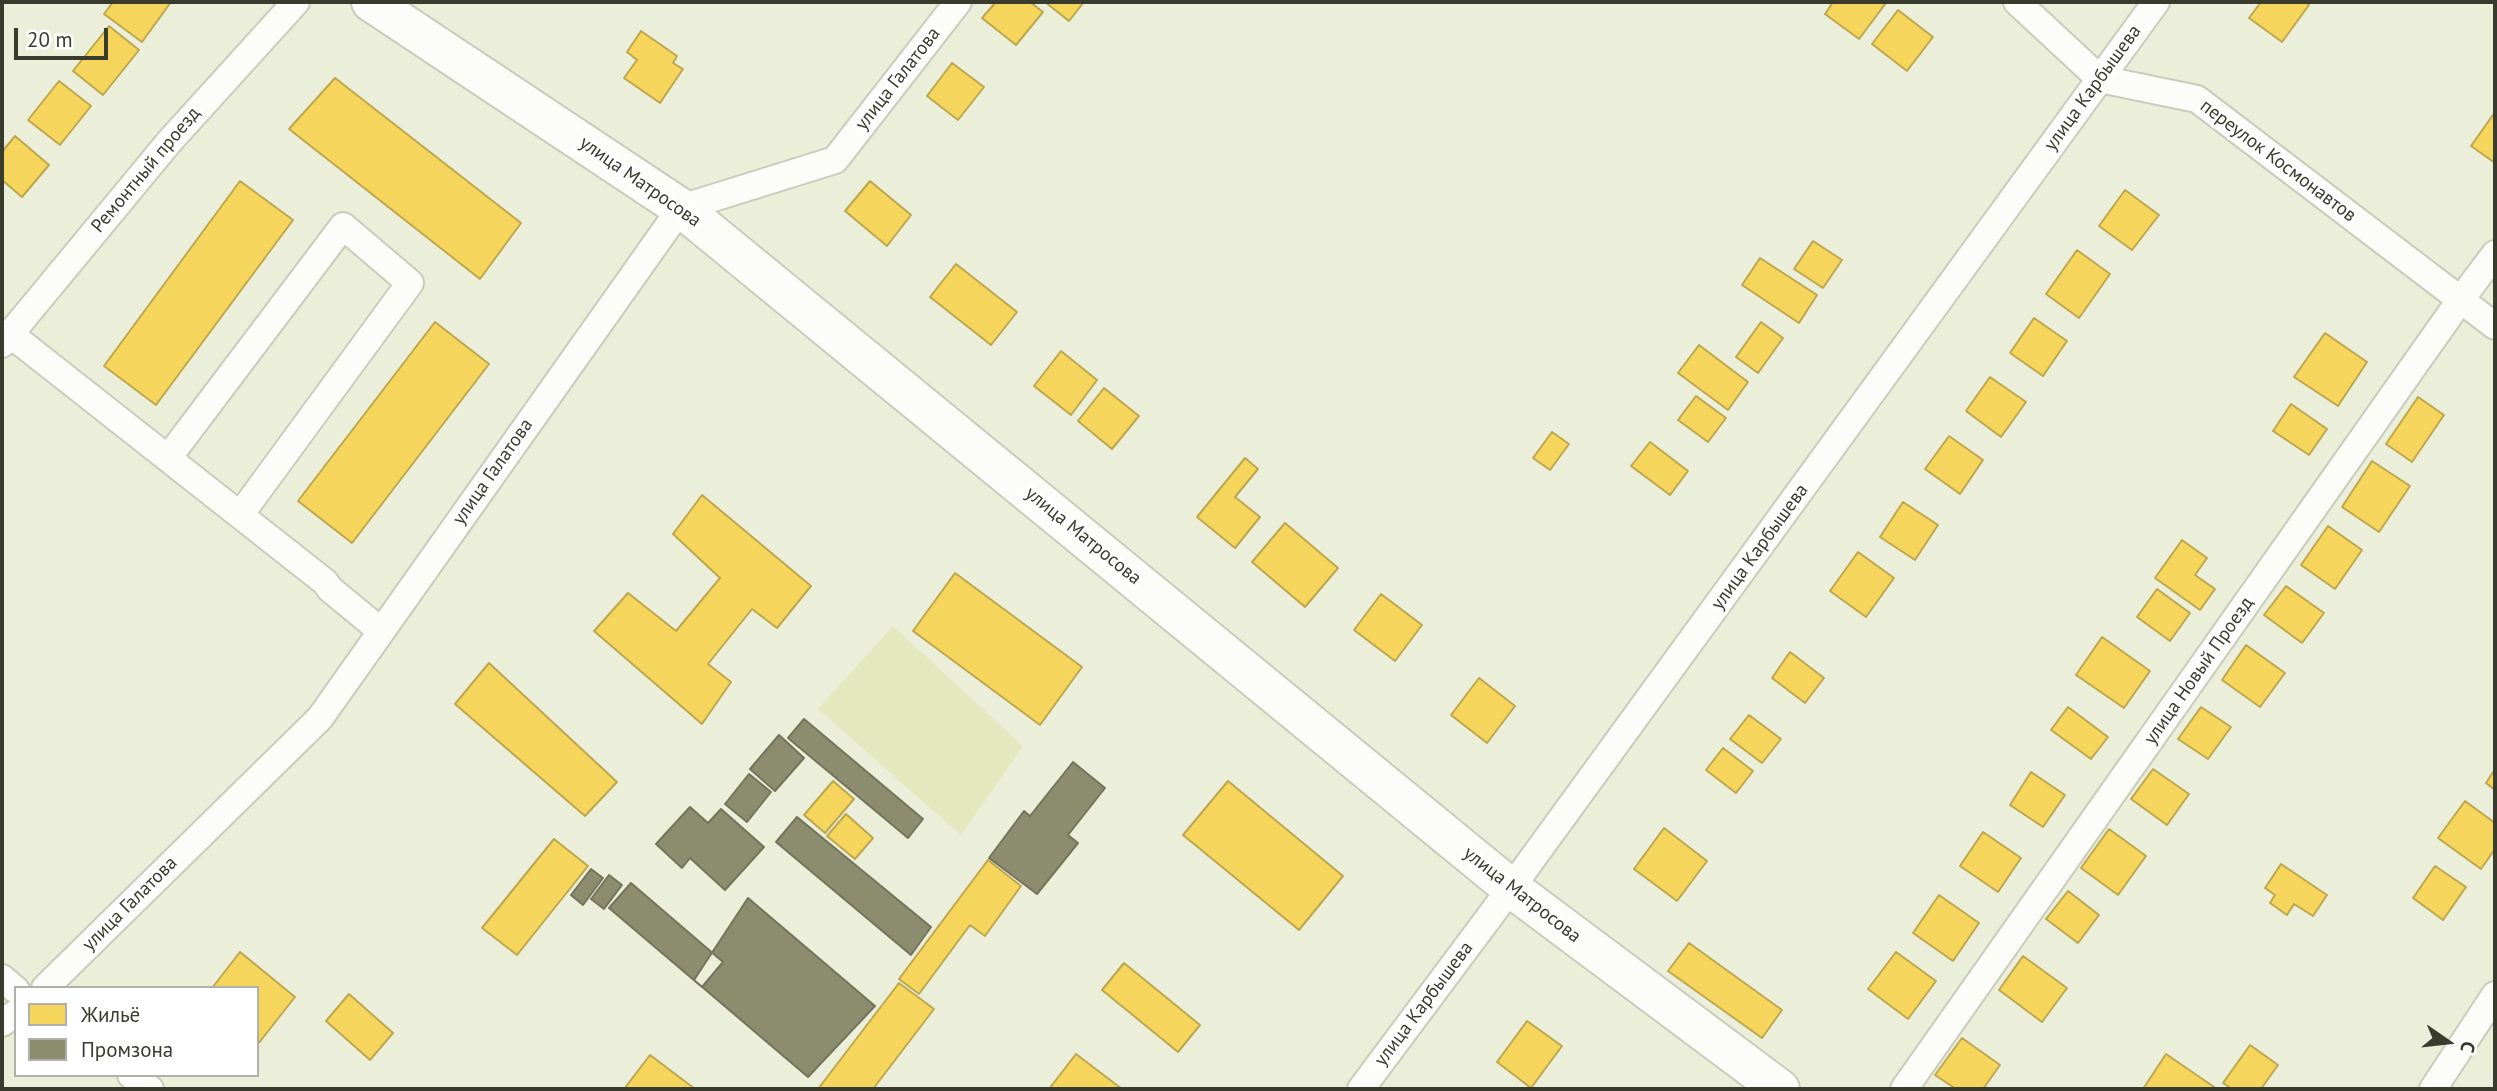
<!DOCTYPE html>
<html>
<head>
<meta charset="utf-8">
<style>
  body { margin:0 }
  #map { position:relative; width:2497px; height:1091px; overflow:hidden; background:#ebeed9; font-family:"PT Sans",sans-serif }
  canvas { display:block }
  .frame { position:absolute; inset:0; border:4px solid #393b2c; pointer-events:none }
  .legend { position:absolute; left:14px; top:986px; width:245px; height:91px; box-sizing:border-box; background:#fff; border:2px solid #b0b1ab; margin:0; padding:9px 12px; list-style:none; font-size:21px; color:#393b2c }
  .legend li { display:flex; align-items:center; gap:14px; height:35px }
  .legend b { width:35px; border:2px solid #b0b1ab }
  .north { position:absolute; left:2413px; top:1007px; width:70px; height:70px; -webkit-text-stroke:5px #fff; paint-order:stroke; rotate:104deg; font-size:19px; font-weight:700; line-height:28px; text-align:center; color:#393b2c }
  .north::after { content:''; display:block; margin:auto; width:24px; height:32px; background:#393b2c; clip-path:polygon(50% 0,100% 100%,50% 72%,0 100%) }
  .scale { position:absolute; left:14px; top:28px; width:94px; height:32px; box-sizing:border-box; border:4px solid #393b2c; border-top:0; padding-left:9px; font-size:21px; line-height:24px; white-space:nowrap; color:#393b2c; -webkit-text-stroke:5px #fff; paint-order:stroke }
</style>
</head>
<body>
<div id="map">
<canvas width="2497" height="1091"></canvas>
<div class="frame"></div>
<ul class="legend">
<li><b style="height:19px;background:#f6d55c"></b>Жильё</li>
<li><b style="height:19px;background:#8c8c6e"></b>Промзона</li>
</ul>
<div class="north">С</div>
<div class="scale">20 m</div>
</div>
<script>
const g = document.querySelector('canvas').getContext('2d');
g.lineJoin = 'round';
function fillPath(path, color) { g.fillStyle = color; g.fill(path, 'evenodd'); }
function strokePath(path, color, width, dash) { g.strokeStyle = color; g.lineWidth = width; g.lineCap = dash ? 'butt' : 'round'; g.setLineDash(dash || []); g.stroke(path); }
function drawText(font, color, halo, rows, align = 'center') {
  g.font = font + ' "PT Sans",sans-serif'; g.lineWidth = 7; g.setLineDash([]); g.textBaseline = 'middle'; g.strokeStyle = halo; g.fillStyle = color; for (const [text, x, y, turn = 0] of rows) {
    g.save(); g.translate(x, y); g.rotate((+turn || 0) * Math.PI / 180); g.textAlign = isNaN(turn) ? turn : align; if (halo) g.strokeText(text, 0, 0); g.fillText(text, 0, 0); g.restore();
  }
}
fillPath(new Path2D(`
  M893,626L1023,746L961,835L818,709Z`), '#e3e8bf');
const homes = new Path2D(`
  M113,2H171L142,42L104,14Z
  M996,2H1030L1043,12L1016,45L982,18Z
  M1045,2H1084L1069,21Z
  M1833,2H1885L1886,3L1859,39L1825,14Z
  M2261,2H2305L2309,5L2282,42L2249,18Z
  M1898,10L1933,37L1907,71L1872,44Z
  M109,26L139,50L103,95L73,71Z
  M641,31L677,56L673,63L683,69L660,103L624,78L637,60L627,52Z
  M952,63L984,87L958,120L927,96Z
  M335,78L521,223L480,279L289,129Z
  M59,81L91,106L60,145L28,120Z
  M2495,112V163L2471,146Z
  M15,136L49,165L22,197L2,180V152Z
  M240,181L293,220L156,405L104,366Z
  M870,181L911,215L887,246L845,211Z
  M2125,190L2159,215L2132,250L2099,226Z
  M1813,241L1842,260L1823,288L1794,269Z
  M2077,250L2110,274L2079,318L2046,294Z
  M1760,258L1817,295L1799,323L1742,285Z
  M956,264L1017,312L991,345L930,297Z
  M2034,318L2067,341L2043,376L2010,353Z
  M435,322L489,364L352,543L298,501Z
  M1761,322L1783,338L1758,373L1736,357Z
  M2325,333L2367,362L2338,406L2294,377Z
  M1699,345L1748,382L1728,410L1678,373Z
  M1061,351L1097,380L1071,415L1034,386Z
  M1990,377L2026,402L2001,437L1966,411Z
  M1104,388L1139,416L1112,449L1078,421Z
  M1696,396L1726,418L1708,442L1678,420Z
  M2418,397L2444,415L2412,462L2386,444Z
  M2291,404L2327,429L2309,455L2273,431Z
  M1552,432L1569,444L1550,470L1533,458Z
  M1949,436L1983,460L1960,494L1925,469Z
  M1650,442L1688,471L1670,495L1631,466Z
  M1245,458L1258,469L1235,497L1260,517L1235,548L1197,517Z
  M2372,461L2410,486L2379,532L2342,507Z
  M702,495L811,586L777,628L752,609L708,664L731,682L702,724L594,631L628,593L676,631L720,578L673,534Z
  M1903,502L1938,525L1915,560L1880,537Z
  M1285,523L1338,568L1305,607L1252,562Z
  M2328,526L2362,550L2335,589L2301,565Z
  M2182,540L2207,558L2195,575L2215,589L2200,610L2155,578Z
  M1858,552L1894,578L1866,617L1830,591Z
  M955,573L1082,667L1040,725L913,631Z
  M2286,586L2324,613L2302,643L2264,615Z
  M2157,589L2190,613L2170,641L2137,617Z
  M1381,594L1422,625L1395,661L1354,630Z
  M2102,637L2150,671L2124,708L2076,675Z
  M2246,645L2285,673L2260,707L2222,680Z
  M1790,652L1824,678L1805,703L1772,678Z
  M489,663L617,782L585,816L455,704Z
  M1479,678L1515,706L1487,743L1451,715Z
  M2068,707L2108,737L2091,759L2051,730Z
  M2201,707L2231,727L2208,759L2178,739Z
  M1749,715L1781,739L1762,763L1730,739Z
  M1723,748L1753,771L1736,793L1706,770Z
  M2153,769L2189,794L2167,825L2131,799Z
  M2495,769V790L2486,783Z
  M2031,772L2065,795L2043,827L2010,805Z
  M833,781L854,799L825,833L804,815Z
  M1228,781L1343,876L1299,930L1183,835Z
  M2465,801L2495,823V849L2481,869L2438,838Z
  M846,814L873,838L855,859L827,836Z
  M1664,828L1707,861L1677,901L1634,869Z
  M2109,829L2146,856L2118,895L2081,868Z
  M1983,832L2021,858L1998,892L1960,866Z
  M554,839L588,866L517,955L482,928Z
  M988,860L1021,886L985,936L970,925L919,994L899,979Z
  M2281,864L2327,895L2313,916L2294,904L2287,915L2270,903L2275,895L2265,888Z
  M2435,866L2466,887L2443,920L2413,898Z
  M2068,891L2099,915L2078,943L2046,919Z
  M1939,895L1979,923L1953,961L1913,933Z
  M1689,943L1782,1010L1762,1038L1668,971Z
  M240,952L295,997L258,1044L257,988H212Z
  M1896,952L1936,981L1908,1019L1868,989Z
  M2023,956L2067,988L2042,1022L1999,990Z
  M1124,963L1200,1025L1178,1052L1102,990Z
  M899,983L934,1009L873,1089H818Z
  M349,994L393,1033L370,1060L326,1021Z
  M1527,1021L1562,1046L1531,1088L1497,1062Z
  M1962,1038L2000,1065L1983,1089H1956L1935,1075Z
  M2250,1045L2278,1065L2261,1089H2232L2223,1083Z
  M1076,1054L1122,1089H1049Z
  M2166,1054L2217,1089H2143Z
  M650,1055L695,1089H624Z`);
fillPath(homes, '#f6d55c');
strokePath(homes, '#bda74e', 2);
const industry = new Path2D(`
  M804,719L923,819L908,838L788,738Z
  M779,735L804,758L775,791L750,769Z
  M1073,762L1105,788L1068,835L1078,843L1037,894L989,858L1024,811L1030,816Z
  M749,774L771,792L747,822L725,804Z
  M690,807L708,823L721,809L764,847L725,890L690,858L682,868L656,844Z
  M797,817L931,927L911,955L776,842Z
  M591,869L603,878L583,905L571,895Z
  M609,875L622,885L604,909L591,899Z
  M631,883L723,962L702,987L609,908Z
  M748,898L875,1006L808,1077L694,980Z`);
fillPath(industry, '#8c8c6e');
strokePath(industry, '#73745a', 2);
const street = new Path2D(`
  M2017,2L2100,79L2197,99L2495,326
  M10,334L325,582L330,589L381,631
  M2,344L169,142L296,2
  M168,458L343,226L410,283L240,515
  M2,978L16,990
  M45,988L320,718L681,208L835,160L958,2
  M2,1023L16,1013
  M131,1075L150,1089
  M1361,1089L1511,888L2156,2
  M1904,1089L2461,299L2495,254
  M2433,1089L2495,995`);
const secondary = new Path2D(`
  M371,2L681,208L1511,888L1780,1089`);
strokePath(street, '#c9ccbb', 30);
strokePath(secondary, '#c9ccbb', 42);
strokePath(street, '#fcfcf9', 26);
strokePath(secondary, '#fcfcf9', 38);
drawText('19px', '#393b2c', '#fff', [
  ["улица Галатова",898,79,-52],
  ["улица Карбышева",2093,88,-54],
  ["переулок Космонавтов",2278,161,37],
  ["Ремонтный проезд",146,170,-50],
  ["улица Матросова",640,182,35],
  ["улица Галатова",493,472,-55],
  ["улица Матросова",1083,536,39],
  ["улица Карбышева",1760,547,-54],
  ["улица Новый Проезд",2199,671,-55],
  ["улица Матросова",1522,895,38],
  ["улица Галатова",130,904,-45],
  ["улица Карбышева",1424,1004,-53]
]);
</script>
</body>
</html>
